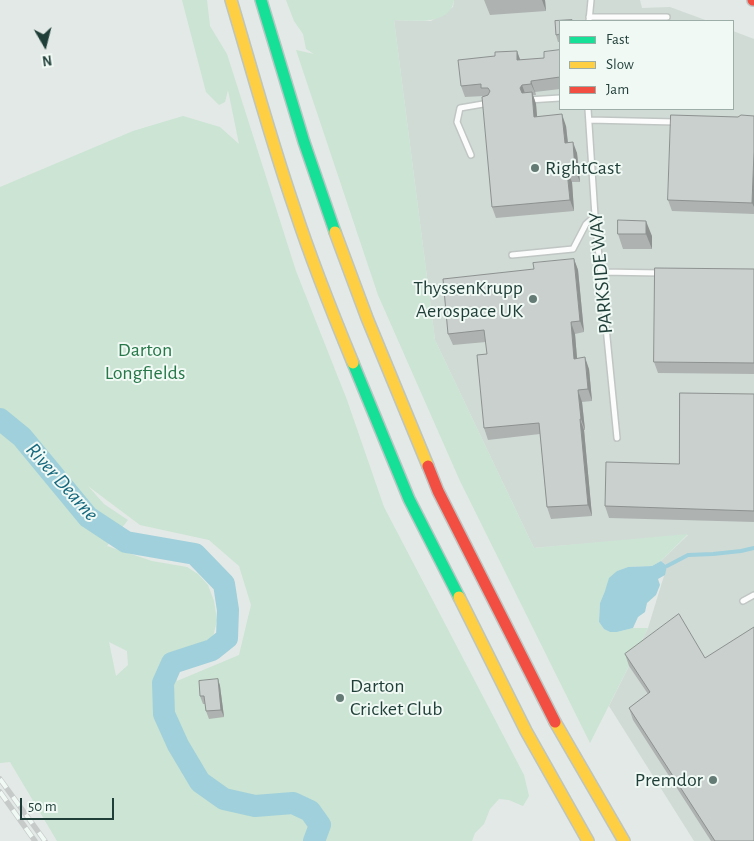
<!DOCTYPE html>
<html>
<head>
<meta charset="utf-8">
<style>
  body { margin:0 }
  #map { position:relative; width:754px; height:841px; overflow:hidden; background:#e3e9e6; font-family:"Alegreya Sans",sans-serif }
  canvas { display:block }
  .legend { position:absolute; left:559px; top:20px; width:175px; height:90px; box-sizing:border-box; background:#f1f9f5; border:1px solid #9daea9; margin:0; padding:6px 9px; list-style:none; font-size:15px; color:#1f3e37 }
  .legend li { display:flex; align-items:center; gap:10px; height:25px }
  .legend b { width:25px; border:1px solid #9daea9 }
  .north { position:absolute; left:20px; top:20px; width:50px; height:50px; -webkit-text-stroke:4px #f1f9f5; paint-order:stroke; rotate:172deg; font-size:14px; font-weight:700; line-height:20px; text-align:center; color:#1f3e37 }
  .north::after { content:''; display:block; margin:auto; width:18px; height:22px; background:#1f3e37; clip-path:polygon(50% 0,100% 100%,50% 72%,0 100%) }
  .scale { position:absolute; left:20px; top:798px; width:94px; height:22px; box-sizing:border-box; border:2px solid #1f3e37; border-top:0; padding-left:6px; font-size:15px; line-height:18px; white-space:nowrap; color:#1f3e37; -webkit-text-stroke:4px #f1f9f5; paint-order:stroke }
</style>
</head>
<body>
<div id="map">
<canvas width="754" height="841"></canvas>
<ul class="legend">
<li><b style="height:6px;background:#16e098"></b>Fast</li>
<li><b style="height:6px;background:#ffcf43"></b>Slow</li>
<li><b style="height:6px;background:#f24e42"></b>Jam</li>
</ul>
<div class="north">N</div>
<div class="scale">50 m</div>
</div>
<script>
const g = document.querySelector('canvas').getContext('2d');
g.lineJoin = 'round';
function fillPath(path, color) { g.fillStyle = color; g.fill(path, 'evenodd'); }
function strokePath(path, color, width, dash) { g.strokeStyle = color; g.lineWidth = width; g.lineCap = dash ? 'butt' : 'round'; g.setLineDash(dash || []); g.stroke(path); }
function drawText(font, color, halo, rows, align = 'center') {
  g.font = font + ' "Alegreya Sans",sans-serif'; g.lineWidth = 4; g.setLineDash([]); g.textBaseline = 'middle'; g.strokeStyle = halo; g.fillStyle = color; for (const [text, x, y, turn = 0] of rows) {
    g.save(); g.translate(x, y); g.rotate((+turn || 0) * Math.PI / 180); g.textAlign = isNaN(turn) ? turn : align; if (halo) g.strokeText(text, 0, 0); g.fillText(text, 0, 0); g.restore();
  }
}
fillPath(new Path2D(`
  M454,0H640L642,8L670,7L708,21H560V109H733V31L754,39V841H694L609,706L648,628L667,566L661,561L688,535L534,548L435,340L394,20L414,21H431L453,7Z`), '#d0dbd6');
fillPath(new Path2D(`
  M182,0H207L210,26L227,54L296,271L347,400L384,507L524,775L529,796L523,806L509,800L499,799L490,809L484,824L475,833L472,841H57L10,762L0,763V187L133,131L183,116L220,127L239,144L228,90L225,102L219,105L206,92ZM88,486L140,525L209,540L239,566L251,605L239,655L177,681L175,651L198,646L213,637L217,620L214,601L208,585L198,574L187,567L152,561L107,546L128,520L104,504ZM109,642L127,651L128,665L116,676Z
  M286,0H454C450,27 413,20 394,20L435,340L534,548L688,534L661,561L652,566L628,567L617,571L605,591L600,603L599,622L604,629L610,632H617L633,628H648L590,743L460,481L378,295L296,50L314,54L306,49L303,34L294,21Z`), '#cbe4d3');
fillPath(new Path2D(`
  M661,561L667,566L665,575L658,579L660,585L656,595L647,603L645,612L638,617L633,628L617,632H610L604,629L599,622L600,603L605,591L609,578L617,571L628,567L652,566Z`), '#a0d0db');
strokePath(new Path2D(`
  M667,566L688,555L713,554L741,551L754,548`), '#a0d0db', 4);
strokePath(new Path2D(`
  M0,419L22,437L88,517L126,542L195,554L224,584L228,610L227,638L212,650L172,663L163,683L164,714L178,745L200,782L224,799L255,806L293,803L310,811L320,825L314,841`), '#a0d0db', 22);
const lane = new Path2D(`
  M589,17H667
  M589,21L591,0
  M528,100L560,98
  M588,109L595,216L617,438
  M589,120L676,122
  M471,155L457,122L460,108L489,103
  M512,255L573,249L586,224L595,216
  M601,272L661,273
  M743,601L754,595`);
const fast = new Path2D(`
  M261,0L304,142L335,232
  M353,363L409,499L459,597`);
const slow = new Path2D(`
  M231,0C252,70 271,141 295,210C312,262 332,312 353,363
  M335,232L367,318L428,466
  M459,597L526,731L588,841
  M555,722L624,841`);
const jam = new Path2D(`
  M753,0H754
  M428,466L438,491L555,722`);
strokePath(lane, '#c0c6c3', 8);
strokePath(fast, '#bbc5c3', 14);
strokePath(slow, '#bbc5c3', 14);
strokePath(jam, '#bbc5c3', 14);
strokePath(lane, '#fbfcfb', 5);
strokePath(fast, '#16e098', 11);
strokePath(slow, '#ffcf43', 11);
strokePath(jam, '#f24e42', 11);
const rail = new Path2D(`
  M0,779L45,841
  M0,792L35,841`);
strokePath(rail, '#c6cbca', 5.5);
strokePath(rail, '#f1f9f5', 4, [11]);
fillPath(new Path2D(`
  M484,0H545L546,11L490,15Z
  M572,20V21H560V42H558L556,35L555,21Z
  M560,50V89L535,92L536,95H533L536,104L537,117L566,126L568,142L577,153L580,182H572L574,211L496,218L492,207L484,96L465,97L461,86L495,56L517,51L520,60L544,58Z
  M754,116V214L672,211L668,200L738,117Z
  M618,220L652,236V249H623L618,234Z
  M574,259L578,270L584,332L575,334L577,358L589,369L592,401L582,402L585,430H584L592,516L551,519L547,507L540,434L488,440L484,428L487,354L486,342L453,345L448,334L534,269Z
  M754,269V374L658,373L654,362Z
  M754,394V522L609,518L605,506L679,464Z
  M625,654L754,841H711L633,720L629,708L648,694L629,666Z
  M218,679L220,686L224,717L209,719L206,711L205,704H203L200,696Z`), '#aeb3b1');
fillPath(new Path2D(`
  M542,0H545L546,11Z
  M517,51L521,62L517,60Z
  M531,81L535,92L536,95L531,84Z
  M522,85L526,96L524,100L520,88Z
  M532,92L536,104L538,128L534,117Z
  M562,114L566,126L569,154L565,143Z
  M573,142L577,153L580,182L575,170Z
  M754,152V207L752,203Z
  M567,171L572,182L574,211L570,200Z
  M646,221L652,236V249L646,234Z
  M574,259L578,270L584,332L580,321Z
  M571,322L575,334L578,370L574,359Z
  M585,357L589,369L592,401L588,389Z
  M578,390L582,402L585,430L581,419Z
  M580,419L584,430L592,516L588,505Z
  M218,679L220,686L224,717L221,710Z`), '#8d9290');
const building = new Path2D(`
  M572,20V21H560V34L556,35L555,21Z
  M560,50V77L531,81V84L522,85L520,88L522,93L532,92L534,117L562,114L565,143L573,142L575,170L567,171L570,200L492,207L482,97L488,95L490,91L488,88H481V84L461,86L458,60L495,56V52L517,51V60L544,58V52Z
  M671,115L738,117L741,115L754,116V152L752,203L668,200Z
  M618,220L646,221V234H618Z
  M574,259L580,321L571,322L574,359L585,357L588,389L578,390L581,419H580L588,505L547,507L539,423L484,428L477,355L487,354L484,330L448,334L443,279L534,269L533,263Z
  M655,268L754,269V363L654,362Z
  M680,393L754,394V511L605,506L606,462L679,464Z
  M679,614L705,658L754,627V841H715L629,708L650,692L625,654Z
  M218,679L221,710L206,711L204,696H200L199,681Z`);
fillPath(building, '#cad0ce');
strokePath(building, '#8d9290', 1);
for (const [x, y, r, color] of [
  [535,168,5,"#647a74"],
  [533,299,5,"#647a74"],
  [340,698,5,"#647a74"],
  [713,780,5,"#647a74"]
]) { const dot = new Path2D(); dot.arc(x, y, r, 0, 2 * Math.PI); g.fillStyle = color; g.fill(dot); strokePath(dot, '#f1f9f5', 2); }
drawText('20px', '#1f3e37', '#f1f9f5', [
  ["RightCast",545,168],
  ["ThyssenKrupp",523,288,"right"],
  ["Aerospace UK",523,311,"right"],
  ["Darton",350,686],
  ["Cricket Club",350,709],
  ["Premdor",703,780,"right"]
], 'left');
drawText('20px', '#1f3e37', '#f1f9f5', [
  ["PARKSIDE WAY",601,273,-95]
]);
drawText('20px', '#267849', '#f1f9f5', [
  ["Darton",145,350],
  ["Longfields",145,373]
]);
drawText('italic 21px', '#15697f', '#f1f9f5', [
  ["River Dearne",62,482,48]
]);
</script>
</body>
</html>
